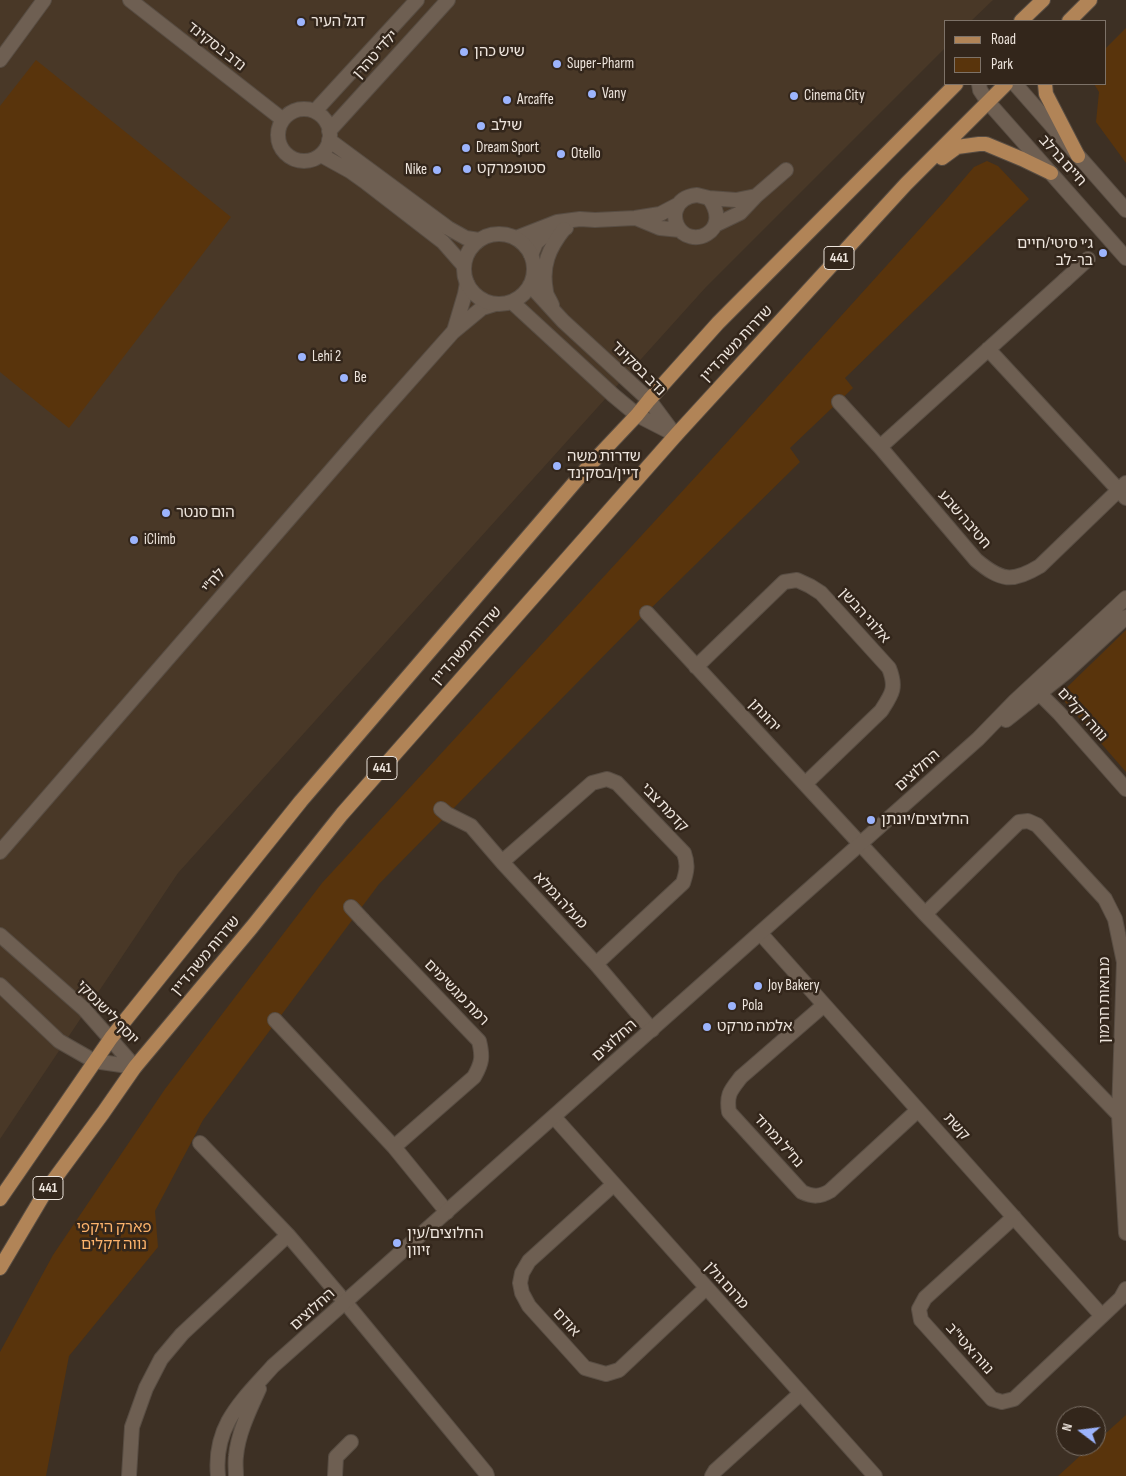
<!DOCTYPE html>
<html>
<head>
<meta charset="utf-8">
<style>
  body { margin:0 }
  #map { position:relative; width:1126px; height:1476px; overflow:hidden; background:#3d3024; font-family:"Sofia Sans Condensed",sans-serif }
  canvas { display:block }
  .legend { position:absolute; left:944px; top:20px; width:162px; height:65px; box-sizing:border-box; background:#33261b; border:1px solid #7d7268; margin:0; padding:6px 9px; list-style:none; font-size:15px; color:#ede4dc }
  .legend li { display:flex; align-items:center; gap:10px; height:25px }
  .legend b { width:25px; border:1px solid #7d7268 }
  .north { position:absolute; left:1056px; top:1406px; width:50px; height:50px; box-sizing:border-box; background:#33261b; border:1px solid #7d7268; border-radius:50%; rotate:285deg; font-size:14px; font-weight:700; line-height:20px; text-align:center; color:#ede4dc }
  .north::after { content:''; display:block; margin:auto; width:18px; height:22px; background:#9cb4fd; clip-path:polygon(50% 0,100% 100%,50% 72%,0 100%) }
</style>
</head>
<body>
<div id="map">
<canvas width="1126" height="1476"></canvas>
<ul class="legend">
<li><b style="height:6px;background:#b18457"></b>Road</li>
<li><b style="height:14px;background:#59340c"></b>Park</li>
</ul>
<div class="north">N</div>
</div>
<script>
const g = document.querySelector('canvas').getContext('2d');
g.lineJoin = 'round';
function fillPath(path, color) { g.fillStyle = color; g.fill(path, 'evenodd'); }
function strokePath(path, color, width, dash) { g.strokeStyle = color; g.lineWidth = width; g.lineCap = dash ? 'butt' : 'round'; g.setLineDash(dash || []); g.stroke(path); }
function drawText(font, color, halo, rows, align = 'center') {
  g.font = font + ' "Sofia Sans Condensed","Noto Sans Hebrew",sans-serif'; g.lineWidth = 5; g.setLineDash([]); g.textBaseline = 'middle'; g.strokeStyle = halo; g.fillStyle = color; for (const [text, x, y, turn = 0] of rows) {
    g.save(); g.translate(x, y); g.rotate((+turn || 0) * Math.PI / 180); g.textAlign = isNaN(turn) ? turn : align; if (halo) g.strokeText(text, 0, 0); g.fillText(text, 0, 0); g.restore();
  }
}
fillPath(new Path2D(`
  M0,0H993L971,21H945V48L706,287L178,873L0,1139Z`), '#493827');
fillPath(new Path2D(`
  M1126,28V163L1096,122L1099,92L1094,84H1105V49Z
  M36,60L231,217L69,428L0,372V106Z
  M987,161L998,166L1029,199L845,378L853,388L790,448L800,462L639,620L379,884L203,1120L155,1211L158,1247L69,1356L46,1476H0V1352L53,1255L165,1089L322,883L711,460L944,202L974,167Z
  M1126,630V772L1059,695Z
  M1126,1415V1476H1058L1091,1446H1096V1442Z`), '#59340c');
const pedestrian = new Path2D(`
  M1065,280L1088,259
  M351,907L363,920`);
const minor = new Path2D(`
  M0,60L44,0
  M697,195L709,198C734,232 689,251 677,225C675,220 674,215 676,210C679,200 687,196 697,195Z
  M709,198L736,200L756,196
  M636,218L660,228L680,230
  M715,225L740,213L756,196L786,170
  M516,238L557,222L580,219L595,220L635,218L660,214L679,204
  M531,255L536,243L543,237L566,228
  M454,331L465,294L467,283
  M988,349L1126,498
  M839,402L880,447L976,560C1001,581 1012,583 1040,566L1126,483
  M880,447L1065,280
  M647,613L925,914L1119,1115L1126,1233
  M696,667L784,582L797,580L810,586L821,593L889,668C897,688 892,694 881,711L805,784
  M441,809L447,814L471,826L502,862L596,964L652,1030
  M0,852L374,421L453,332L482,308L495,304
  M502,862L592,783L607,779L617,783L684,853C688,864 687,871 683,883L596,964
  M925,914L1019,822L1028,821L1037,825L1105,899L1115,919L1124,962L1119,1115
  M363,920L479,1041C483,1057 482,1063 474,1077L394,1147
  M761,934L1102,1316L1121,1298L1126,1289
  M824,1005L741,1077C731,1090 726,1094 729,1112L802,1192C813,1197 820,1197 830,1191L918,1110
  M275,1020L394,1147L447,1212
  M554,1117L875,1476
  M200,1143L288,1235L345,1302L486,1473L487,1476
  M614,1184L529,1261L522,1273L520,1283L522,1293L529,1306L585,1368L606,1374L619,1370L706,1288
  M1014,1217L925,1298L919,1309L921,1320L992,1399L1002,1402L1014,1399L1102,1316
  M129,1476L132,1427L146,1388L161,1359L182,1334L288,1235
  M335,1476L336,1457L351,1442
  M712,1476L715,1471L801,1393`);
const tertiary = new Path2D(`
  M130,0L282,119
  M979,84L980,90L988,102L1126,258
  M1015,84L1126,210
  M278 135a26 26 0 1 1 52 0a26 26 0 1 1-52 0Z
  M315,111L417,0
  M329,131L448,0
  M329,140L448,228L466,238L479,240
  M321,155L350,171L364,181L443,242L464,266
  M464 269a35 35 0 1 1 70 0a35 35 0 1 1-70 0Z
  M530,285L563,321L649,400L672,431
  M512,302L613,395L637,415L676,435
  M552,305C550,300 546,295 546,291C541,266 549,248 564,229
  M1034,688L1059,713L1126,789
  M1006,720L1065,673L1126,617
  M218,1476C213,1425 242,1401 273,1366L978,739L1015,701L1126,598
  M236,1476C236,1469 235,1463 236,1456C238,1433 250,1409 259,1389`);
const secondary = new Path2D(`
  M0,935L84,1009L135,1067
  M0,985L59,1041L94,1061L135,1067`);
const primary = new Path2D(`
  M1021,21L1043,0
  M1069,21L1090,0
  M1045,84L1046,94L1078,156
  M942,158L957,147L979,144H986L1022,159L1051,173
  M0,1199L111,1038L301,801L587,468L637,415L649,400L718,323L956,84
  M0,1268L47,1189L103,1113L135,1067L252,927L342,814L676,435L906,184L1006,84`);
strokePath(pedestrian, '#584d43', 16);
strokePath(minor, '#584d43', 16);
strokePath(tertiary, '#584d43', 16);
strokePath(secondary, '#584d43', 16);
strokePath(primary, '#584d43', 16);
strokePath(pedestrian, '#6e5f52', 14);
strokePath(minor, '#6e5f52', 14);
strokePath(tertiary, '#6e5f52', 14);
strokePath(secondary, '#6e5f52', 14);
strokePath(primary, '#b18457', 14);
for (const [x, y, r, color] of [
  [301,22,5,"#9cb4fd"],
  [464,52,5,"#9cb4fd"],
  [557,64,5,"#9cb4fd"],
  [592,94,5,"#9cb4fd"],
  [794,96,5,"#9cb4fd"],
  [507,100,5,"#9cb4fd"],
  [481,126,5,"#9cb4fd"],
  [466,148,5,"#9cb4fd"],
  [561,154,5,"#9cb4fd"],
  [467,169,5,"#9cb4fd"],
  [437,170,5,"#9cb4fd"],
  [1103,253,5,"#9cb4fd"],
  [302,357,5,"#9cb4fd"],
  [344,378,5,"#9cb4fd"],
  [557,466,5,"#9cb4fd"],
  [166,513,5,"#9cb4fd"],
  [134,540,5,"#9cb4fd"],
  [871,820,5,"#9cb4fd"],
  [758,986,5,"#9cb4fd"],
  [732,1006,5,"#9cb4fd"],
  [707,1027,5,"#9cb4fd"],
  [397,1243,5,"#9cb4fd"]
]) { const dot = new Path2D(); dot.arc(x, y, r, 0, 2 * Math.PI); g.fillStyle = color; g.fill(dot); strokePath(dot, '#33261b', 2); }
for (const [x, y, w] of [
  [839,258,30],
  [382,768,30],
  [48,1188,30]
]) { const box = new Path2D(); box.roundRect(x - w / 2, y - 11.5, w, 23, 4); g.fillStyle = '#33261b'; g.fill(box); strokePath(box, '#ede4dc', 1); }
drawText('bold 14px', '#ede4dc', null, [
  ["441",839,258],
  ["441",382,768],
  ["441",48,1188]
]);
drawText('15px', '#ede4dc', '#33261b', [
  ["דגל העיר",311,22],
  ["שיש כהן",474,52],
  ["Super-Pharm",567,64],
  ["Vany",602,94],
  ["Cinema City",804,96],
  ["Arcaffe",517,100],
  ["שילב",491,126],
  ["Dream Sport",476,148],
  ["Otello",571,154],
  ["סטופמרקט",477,169],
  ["Nike",427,170,"right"],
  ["ג׳י סיטי/חיים",1093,244,"right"],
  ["בר-לב",1093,261,"right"],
  ["Lehi 2",312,357],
  ["Be",354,378],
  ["שדרות משה",567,457],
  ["דיין/בסקינד",567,474],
  ["הום סנטר",176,513],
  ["iClimb",144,540],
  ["החלוצים/יונתן",881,820],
  ["Joy Bakery",768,986],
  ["Pola",742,1006],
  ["אלמה מרקט",717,1027],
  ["החלוצים/עין",407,1234],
  ["זיוון",407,1251]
], 'left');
drawText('15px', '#ede4dc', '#33261b', [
  ["נדב בסקינד",216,47,38],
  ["ילדי טהרן",376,55,-48],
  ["חיים ברלב",1062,161,48],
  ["שדרות משה דיין",737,344,-47],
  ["נדב בסקינד",638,369,45],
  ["חטיבה שבע",964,520,49],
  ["לח\"י",214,581,-49],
  ["אלוני הבשן",864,616,48],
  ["שדרות משה דיין",467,646,-49],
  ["נווה דקלים",1082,715,48],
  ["יהונתן",764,716,47],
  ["החלוצים",918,771,-42],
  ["קדמת צבי",664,808,46],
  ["מעלה גמלא",560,901,47],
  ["שדרות משה דיין",206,956,-50],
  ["רמת מגשימים",456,993,46],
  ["מבואות חרמון",1105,1000,-90],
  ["יוסף לישנסקי",107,1013,46],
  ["החלוצים",615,1041,-42],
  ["קשת",956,1127,48],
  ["נח\"ל נמרוד",778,1141,48],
  ["מרום גולן",726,1286,48],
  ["החלוצים",313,1310,-42],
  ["אודם",566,1323,48],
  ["נווה אטי\"ב",969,1349,48]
]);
drawText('15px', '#fdb36b', '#33261b', [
  ["פארק היקפי",114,1228],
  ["נווה דקלים",114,1245]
]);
</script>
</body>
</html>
